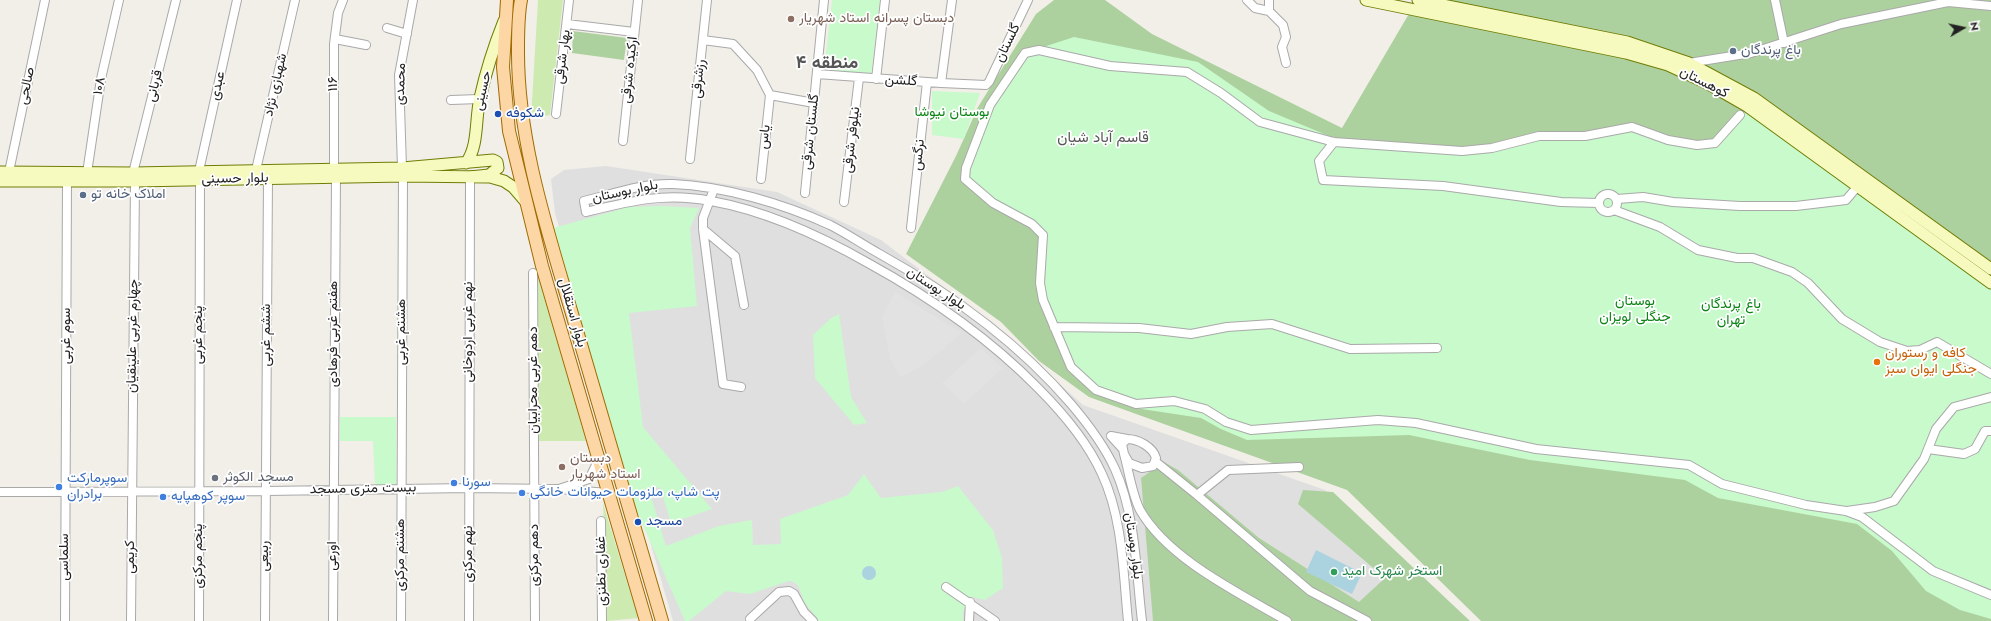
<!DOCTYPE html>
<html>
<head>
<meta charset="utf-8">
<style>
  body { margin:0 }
  #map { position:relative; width:1991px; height:621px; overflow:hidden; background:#f2efe9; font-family:Jost,sans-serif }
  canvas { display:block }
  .north { position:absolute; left:1943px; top:8px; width:40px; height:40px; -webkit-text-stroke:3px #fff; paint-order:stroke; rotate:81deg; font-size:11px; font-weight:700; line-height:16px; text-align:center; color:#222 }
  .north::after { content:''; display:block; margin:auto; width:14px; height:18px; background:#222; clip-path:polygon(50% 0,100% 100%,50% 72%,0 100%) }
</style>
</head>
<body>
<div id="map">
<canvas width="1991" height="621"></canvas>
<div class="north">N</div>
</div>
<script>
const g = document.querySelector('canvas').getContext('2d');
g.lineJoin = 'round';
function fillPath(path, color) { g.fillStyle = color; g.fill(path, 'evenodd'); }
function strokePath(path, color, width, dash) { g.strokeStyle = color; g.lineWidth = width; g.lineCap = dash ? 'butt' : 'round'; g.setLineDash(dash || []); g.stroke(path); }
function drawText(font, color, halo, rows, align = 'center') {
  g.font = font + ' Jost,Vazirmatn,sans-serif'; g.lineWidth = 3.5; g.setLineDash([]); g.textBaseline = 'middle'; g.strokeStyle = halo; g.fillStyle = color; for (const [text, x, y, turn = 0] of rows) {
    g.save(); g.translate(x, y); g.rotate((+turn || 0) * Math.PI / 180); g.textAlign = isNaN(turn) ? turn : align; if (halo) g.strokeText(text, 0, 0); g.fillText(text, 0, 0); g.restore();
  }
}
fillPath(new Path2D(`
  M606,166L777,192L881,240L1006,335L1083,405L1325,490L1464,621H673L555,213L551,179L564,170Z`), '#e0dfdf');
fillPath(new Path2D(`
  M538,0H563L550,115L531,118Z
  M537,273L586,441H539Z
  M603,503L638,618L607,621Z`), '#cdebb0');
fillPath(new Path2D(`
  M1054,0H1105L1152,34L1342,128L1417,0H1991V621H1481L1347,490L1089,397L1039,361L1001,322L906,254L956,156L978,107L1036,14Z
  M573,31L627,38L624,60L572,53Z
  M1164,462L1178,470L1259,538L1359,602L1385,578L1298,504L1303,490L1333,492L1470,621H1153L1141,478Z`), '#add19e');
fillPath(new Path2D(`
  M832,0H880L871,76L824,71Z
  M1074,37L1198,62L1269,111L1336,139L1463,148L1585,134L1632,125L1667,136L1696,143L1712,140L1740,109L1859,192L1991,288V619L1960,610L1926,591L1892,551L1857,524L1718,498L1685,480L1530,460L1409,435L1247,440L1221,429L1201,418L1135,408L1095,393L1069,369L1038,297L1040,236L1031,226L962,181L987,103L1025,53Z
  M932,91L980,93L964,139L932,135Z
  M662,206L699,208L690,228L697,306L629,313L643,427L712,509L671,523L660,487L649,490L666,546L719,526L752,520L753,545L781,544L780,519L848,495L864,474L881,498L942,492L958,486L993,530L1002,558L1003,588L985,600L972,597L963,611V621H819C815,615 809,609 805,603C800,594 801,582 789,581L750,594L726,591L689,621H685L631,498L553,228L629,207Z
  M839,314L851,397L867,423L854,425L815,378L813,335L831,318Z
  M340,417H396V485H375L373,441H340Z`), '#c8facc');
fillPath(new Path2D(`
  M895,292L962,333L924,365L900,377L890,359L882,317Z
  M981,348L1003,368L964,404L942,383Z`), '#e2e2e2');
fillPath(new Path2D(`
  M1316,550L1362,573L1352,594L1306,572Z
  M862 573a7 7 0 1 1 14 0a7 7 0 1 1-14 0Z`), '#aad3df');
const minor = new Path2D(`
  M1247,0L1255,8L1269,11L1283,25L1286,37L1282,47L1286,63
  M1775,0L1784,43
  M1269,11V0
  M567,24L634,32
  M387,28L407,34
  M335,39L366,45
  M703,40L733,44L757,70L770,95L814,103
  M1689,63L1751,53L1841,24L1948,2L1991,6
  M817,74L941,83L986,85L989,82L1028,0
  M876,79L885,0
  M941,83L952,0
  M451,100L479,99
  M556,114L569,0
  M1740,115L1715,143L1697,145L1668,140L1632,127L1585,136H1539L1492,148L1462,151L1334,142L1260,122L1221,93L1187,72L1110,66L1039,50L1025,53L990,105L966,168L965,179L993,203L1032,224L1043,235L1040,283L1043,300L1071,367L1096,390L1136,404L1174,401L1205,409L1226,422L1251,430L1378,420L1416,423L1536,449L1689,465L1722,484L1806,505L1846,511L1862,517L1933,571L1991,595
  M623,141L638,0
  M1334,142L1319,161L1323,180L1443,186L1561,202L1599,203
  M690,159L707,0
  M402,168L399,75L413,0
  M334,169V44L338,13L343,0
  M256,170L295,0
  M199,171L237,0
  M9,172L45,0
  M87,173L101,79L119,0
  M133,173L176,0
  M761,179L770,95
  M714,189L703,218V229L723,384L741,387
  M805,193L824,0
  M1599 203a9 9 0 1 1 18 0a9 9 0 1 1-18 0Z
  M1617,199L1643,197L1673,202L1740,206H1796L1846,200L1858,186
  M844,202L859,78
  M1614,210L1660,227L1698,250L1737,258H1753L1792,272L1808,283L1842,319L1880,342L1907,351L1920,350L1937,342L1991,374
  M911,228L927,82
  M703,229L735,256L744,305
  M533,273L535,621
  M1054,327L1139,328L1191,334L1227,327L1272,324L1350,349L1437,348
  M1127,439C1138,439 1153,447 1156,458L1153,466L1142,468L1129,463L1124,454L1122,444Z
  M1122,448L1111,436L1127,439
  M1928,449L1964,454L1975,449L1985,431H1991
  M1124,454C1129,472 1132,494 1140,510C1168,559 1239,593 1287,621
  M1156,462L1197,495L1310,591L1367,621
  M559,489L589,479L598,461
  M0,492L266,491L468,488L559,489L608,493
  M1197,495L1228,470L1299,467
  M1847,511L1875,507L1894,501L1924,459L1936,429L1954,407L1991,397
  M601,521L602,621
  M946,587L995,621
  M750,619L779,592L789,591L794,594L804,612L813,621
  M65,621L67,181
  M131,621L135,181
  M199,621L200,179
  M265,621L268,178
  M333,621L336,177
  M401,621L403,176
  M469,621L470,177
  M969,621L970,602
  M1128,621C1123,572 1123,519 1102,474C1087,441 1063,413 1038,388C988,337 930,297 868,263C819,235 767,211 711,201C665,192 630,201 586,212L584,201C613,194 642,183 673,184C724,186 784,204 830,225C846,233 862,244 878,253C950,293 1017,341 1071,404C1088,424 1104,445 1115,469C1136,516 1136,571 1142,621`);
const secondary = new Path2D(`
  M1366,0L1626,53L1668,65L1707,83L1747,106L1991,283
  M1418,0L1627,42L1689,63L1754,98L1991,269
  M466,163C479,146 475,118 480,98C486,71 494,46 504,21
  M0,172L133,173L402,168L493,160L497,162L498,168L489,175L470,177
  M0,181H135L403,176L490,177L504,181L513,187L526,202`);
const primary = new Path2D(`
  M507,0L503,67L509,131L542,266L646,621
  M521,0C518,16 518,32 518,48C517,142 549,235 575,324C604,423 633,522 662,621`);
strokePath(minor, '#a9a9a9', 10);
strokePath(secondary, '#707d05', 13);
strokePath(primary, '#a06b00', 14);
strokePath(minor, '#fff', 8);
strokePath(secondary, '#f7fabf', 11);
strokePath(primary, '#fcd6a4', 12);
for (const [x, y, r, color] of [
  [791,19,4,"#8d6e63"],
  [1733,51,4,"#5c6f8a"],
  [498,114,4,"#1a4fb4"],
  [83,195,4,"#5c6f8a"],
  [1877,362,4,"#e8710a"],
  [562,467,4,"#8d6e63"],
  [215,478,4,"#6b7280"],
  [454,483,4,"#3f7fe0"],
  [59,487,4,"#3f7fe0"],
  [522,493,4,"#3f7fe0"],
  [163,497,4,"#3f7fe0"],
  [638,522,4,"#1a4fb4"],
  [1334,572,4,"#2e9e5b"]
]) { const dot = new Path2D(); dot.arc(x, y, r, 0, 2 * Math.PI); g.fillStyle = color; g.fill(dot); strokePath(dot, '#fff', 1.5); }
drawText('14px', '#785e54', '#fff', [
  ["دبستان پسرانه استاد شهريار",799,19],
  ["دبستان",570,459],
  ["استاد شهریار",570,475]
], 'left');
drawText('14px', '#222', '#fff', [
  ["گلستان",1008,43,-64],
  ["بهار شرقی",563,57,-83],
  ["ارکیده شرقی",630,70,-84],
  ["رزشرقی",699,79,-84],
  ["گلشن",901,81,4],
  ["کوهستان",1704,83,27],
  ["۱۱۶",334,84,-90],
  ["محمدی",401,84,-88],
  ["شهبازی نژاد",276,85,-77],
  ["صالحی",27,86,-78],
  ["۱۰۸",100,86,-80],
  ["قربانی",155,86,-76],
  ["عبدی",218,86,-77],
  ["حسینی",483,91,-77],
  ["گلستان شرقی",811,132,-84],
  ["یاس",765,137,-84],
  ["نیلوفر شرقی",852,140,-83],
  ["نرگس",919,155,-84],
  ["بلوار حسینی",235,179,-1],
  ["بلوار بوستان",625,192,-12],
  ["بلوار بوستان",936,289,33],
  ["بلوار استقلال",572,313,74],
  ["هشتم غربی",402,332,-90],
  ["نهم غربی اردوخانی",469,332,-90],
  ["هفتم غربی فرهادی",334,334,-90],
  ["پنجم غربی",199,335,-90],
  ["ششم غربی",267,335,-90],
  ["سوم غربی",67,336,-90],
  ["چهارم غربی علینقیان",133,336,-89],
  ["دهم غربی محرابیان",534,380,-90],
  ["بیست متری مسجد",363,489,-1],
  ["بلوار بوستان",1133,546,82],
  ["نهم مرکزی",469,554,-90],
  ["هشتم مرکزی",401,555,-90],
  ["دهم مرکزی",535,555,-90],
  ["پنجم مرکزی",199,556,-90],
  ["ربیعی",265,556,-90],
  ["اورعی",333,556,-90],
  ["سلماسی",65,557,-90],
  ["کریمی",131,557,-90],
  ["غفاری نطنزی",602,571,-91]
]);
drawText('14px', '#4e5e75', '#fff', [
  ["باغ پرندگان",1741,51],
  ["املاک خانه تو",91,195]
], 'left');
drawText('14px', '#0c8416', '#fff', [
  ["بوستان نیوشا",952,113],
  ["بوستان",1635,302],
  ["جنگلی لویزان",1635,318],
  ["باغ پرندگان",1731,305],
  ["تهران",1731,321]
]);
drawText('14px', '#164399', '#fff', [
  ["شکوفه",506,114],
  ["مسجد",646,522]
], 'left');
drawText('14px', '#c56008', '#fff', [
  ["کافه و رستوران",1885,354],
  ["جنگلی ایوان سبز",1885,370]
], 'left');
drawText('14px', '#5b616d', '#fff', [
  ["مسجد الکوثر",223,478]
], 'left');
drawText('14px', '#366cbe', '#fff', [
  ["سوپرمارکت",67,479],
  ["برادران",67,495],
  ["سورنا",462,483],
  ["پت شاپ، ملزومات حیوانات خانگی",530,493],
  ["سوپر کوهپایه",171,497]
], 'left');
drawText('14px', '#27864d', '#fff', [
  ["استخر شهرک امید",1342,572]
], 'left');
drawText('15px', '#555', '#fff', [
  ["قاسم آباد شیان",1103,138]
]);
drawText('bold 18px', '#555', '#fff', [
  ["منطقه ۴",827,64]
]);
</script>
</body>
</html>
